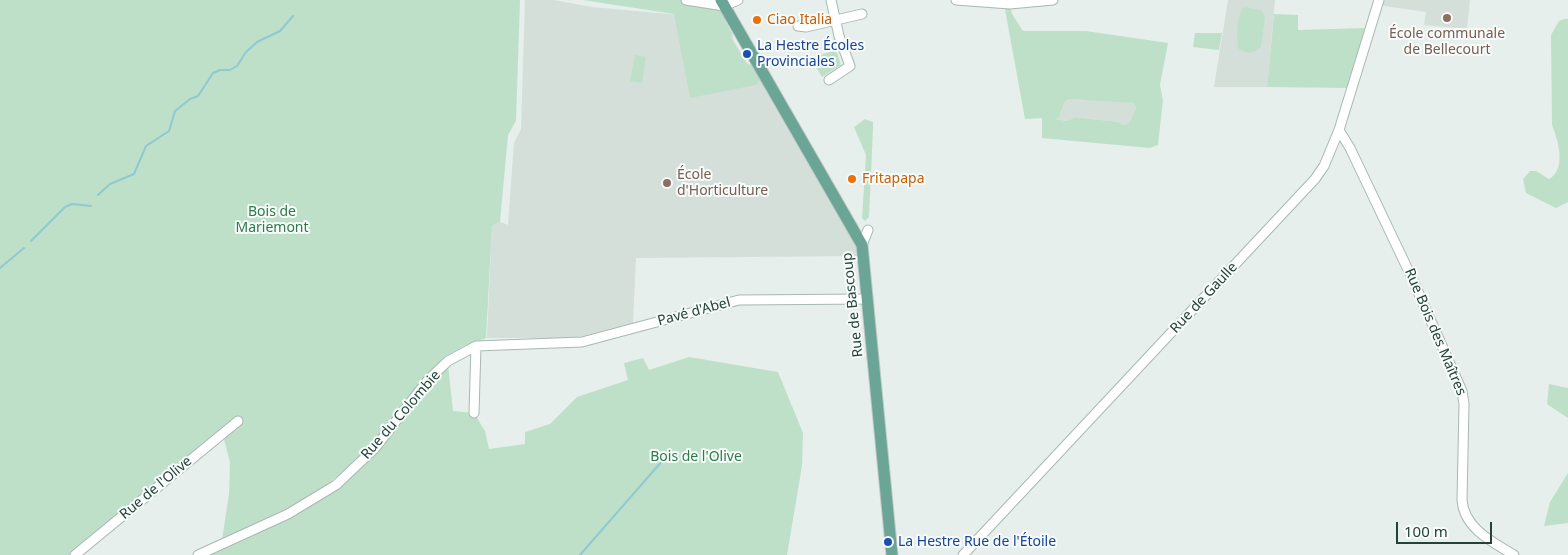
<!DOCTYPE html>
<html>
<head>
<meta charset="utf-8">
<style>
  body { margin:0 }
  #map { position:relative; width:1568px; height:555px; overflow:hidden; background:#e6efeb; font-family:"Noto Sans",sans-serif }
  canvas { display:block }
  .scale { position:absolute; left:1396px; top:522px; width:96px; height:22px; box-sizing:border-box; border:2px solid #24423a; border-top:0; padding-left:6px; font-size:15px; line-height:18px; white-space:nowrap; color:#24423a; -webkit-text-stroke:4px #f7fbf9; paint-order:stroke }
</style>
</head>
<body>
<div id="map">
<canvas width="1568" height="555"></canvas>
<div class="scale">100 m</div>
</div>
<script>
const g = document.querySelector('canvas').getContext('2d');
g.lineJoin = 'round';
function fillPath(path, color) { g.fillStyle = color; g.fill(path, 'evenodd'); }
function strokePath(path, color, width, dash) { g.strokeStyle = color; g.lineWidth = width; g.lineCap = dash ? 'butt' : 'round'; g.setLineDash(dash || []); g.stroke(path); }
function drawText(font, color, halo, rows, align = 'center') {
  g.font = font + ' "Noto Sans",sans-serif'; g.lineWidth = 4; g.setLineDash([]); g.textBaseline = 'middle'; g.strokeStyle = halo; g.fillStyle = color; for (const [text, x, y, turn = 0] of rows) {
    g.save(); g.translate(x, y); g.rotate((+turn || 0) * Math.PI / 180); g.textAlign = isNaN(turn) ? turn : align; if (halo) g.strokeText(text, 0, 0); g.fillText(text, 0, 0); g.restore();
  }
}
fillPath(new Path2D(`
  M525,0H554L592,7L724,19L733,34V39L747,63L754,66L856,244L859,256L636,258L633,323L574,338H487L492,226L500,222L508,225L514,143L521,129Z
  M1228,0H1275L1267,87H1214Z
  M1379,0H1470L1467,29L1424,25L1426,12L1377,5Z
  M1069,99L1120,101L1133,103L1136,108L1129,123L1124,125L1118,122L1075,117L1067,121L1054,119L1061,113L1065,102Z`), '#d4dfda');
fillPath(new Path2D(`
  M0,0H520L516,121L508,135L500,222L492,226L486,338L464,346L444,357L387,429L364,453L323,488L299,503L222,540L229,494L230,463L223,435L78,555H0Z
  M583,0H721L730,16L725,20L732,34L731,38L746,63L753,67L760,80L756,85L690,98L674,14Z
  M1004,4H1010L1012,14L1023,31H1086L1168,43L1160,85L1163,100L1158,145L1150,148L1042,138V118L1025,119ZM1069,99L1133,103L1136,108L1129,123L1124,125L1118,122L1075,117L1067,121L1055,119L1059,117L1065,102Z
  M1244,7L1261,10L1265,17L1261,47C1254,54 1245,54 1238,48C1237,36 1236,16 1244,7Z
  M1274,14L1298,15V30L1365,28L1347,88L1267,87Z
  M1564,19H1568V202L1556,208L1526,193L1523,179L1530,171H1536L1549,179C1567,169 1558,140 1552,125L1551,35L1559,21Z
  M1195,33H1222L1219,50L1193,47Z
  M836,50L841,65L822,77L811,58Z
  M635,55L646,57L642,83L630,81Z
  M865,119L873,122V129L869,217L865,221L862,218L866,155L854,127Z
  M689,357L778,372L803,433L802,466L787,555H200L293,516L329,493L392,435L448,364L453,411L474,413L485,431L489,449L525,444V432L550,424L577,397L628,380L624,363L643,358L649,370Z
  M1549,384L1568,388V418L1547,404Z
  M1568,473V523L1544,526L1550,502Z`), '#bfe0c8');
strokePath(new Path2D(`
  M98,195L110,184L134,174L146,146L169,131L175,111L190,99L198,96L213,73L220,70H230L237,66L246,52L257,42L280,31L293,16
  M31,241L65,207L72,204L91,206
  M0,268L24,248
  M580,555L663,460`), '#8ec9d4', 2);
const minor = new Path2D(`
  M686,0L724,6L738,0
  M956,0L1010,4L1053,0
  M798,26L806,27L862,14
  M829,80L850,66L839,36L831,0
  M1339,130L1350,148L1411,276L1462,391L1464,404L1462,500C1464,528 1492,542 1514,555
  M862,245L868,230
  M474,413L476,346
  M75,555L238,421
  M198,555L288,514L336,485L375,448L428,380L448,361L476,346L582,342L739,300L868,299
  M963,555L1315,179L1324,166L1339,130L1379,0`);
const major = new Path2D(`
  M721,0L862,245L892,555`);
strokePath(minor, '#a8b8b2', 11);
strokePath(major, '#c2cac8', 13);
strokePath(minor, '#fff', 9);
strokePath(major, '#6aa596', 11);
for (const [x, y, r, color] of [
  [1447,18,5,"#8d6e63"],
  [757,20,5,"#e8710a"],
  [747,54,5,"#1a4fb4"],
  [852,179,5,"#e8710a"],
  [667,183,5,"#8d6e63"],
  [888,542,5,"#1a4fb4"]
]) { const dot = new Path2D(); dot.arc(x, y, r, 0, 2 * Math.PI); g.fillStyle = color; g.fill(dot); strokePath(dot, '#f7fbf9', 2); }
drawText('14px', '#c56008', '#f7fbf9', [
  ["Ciao Italia",767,20],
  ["Fritapapa",862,179]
], 'left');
drawText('14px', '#785e54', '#f7fbf9', [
  ["École communale",1447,34],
  ["de Bellecourt",1447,50],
  ["École",677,175,"left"],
  ["d'Horticulture",677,191,"left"]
]);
drawText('14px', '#164399', '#f7fbf9', [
  ["La Hestre Écoles",757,46],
  ["Provinciales",757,62],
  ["La Hestre Rue de l'Étoile",898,542]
], 'left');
drawText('14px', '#2d7a4b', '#f7fbf9', [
  ["Bois de",272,212],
  ["Mariemont",272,228],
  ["Bois de l'Olive",696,457]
]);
drawText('14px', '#24423a', '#f7fbf9', [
  ["Rue de Gaulle",1204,298,-47],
  ["Rue de Bascoup",853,305,-96],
  ["Pavé d'Abel",694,312,-15],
  ["Rue Bois des Maîtres",1435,332,67],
  ["Rue du Colombie",401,415,-49],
  ["Rue de l'Olive",156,488,-40]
]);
</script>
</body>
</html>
